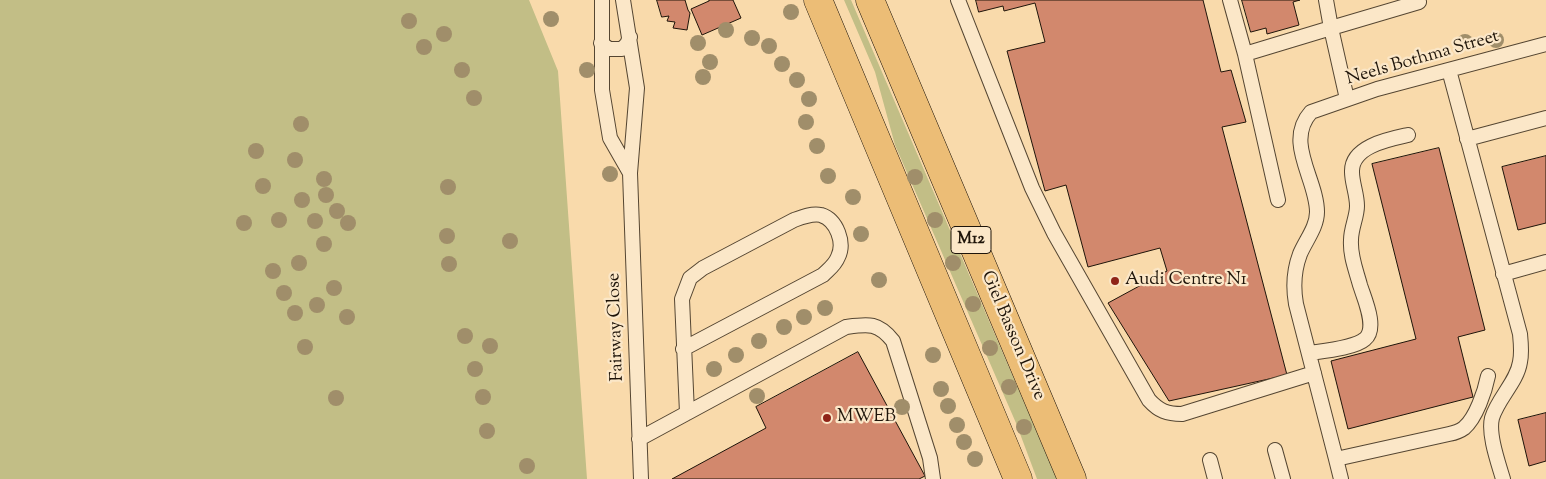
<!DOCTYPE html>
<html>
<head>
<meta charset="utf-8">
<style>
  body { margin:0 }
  canvas { display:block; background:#f9daab }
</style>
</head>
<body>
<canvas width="1546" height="479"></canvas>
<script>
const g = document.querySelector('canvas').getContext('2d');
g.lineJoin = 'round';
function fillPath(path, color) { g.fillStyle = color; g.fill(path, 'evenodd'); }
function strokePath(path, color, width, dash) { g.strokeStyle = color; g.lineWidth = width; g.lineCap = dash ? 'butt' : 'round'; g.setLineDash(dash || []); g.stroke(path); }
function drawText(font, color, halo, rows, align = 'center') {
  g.font = font + ' "Sorts Mill Goudy",serif'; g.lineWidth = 4.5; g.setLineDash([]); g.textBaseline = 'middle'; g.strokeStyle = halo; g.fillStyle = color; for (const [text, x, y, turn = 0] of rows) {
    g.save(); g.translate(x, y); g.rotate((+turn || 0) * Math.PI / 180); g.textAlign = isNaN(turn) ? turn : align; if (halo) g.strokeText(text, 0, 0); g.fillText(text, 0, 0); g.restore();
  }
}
fillPath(new Path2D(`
  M0,0H529L558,71L587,479H0Z
  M844,0H851L1057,479H1037L1016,423L895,145L875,72Z`), '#c2be86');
const building = new Path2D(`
  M657,0H685L688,10L690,13L687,30L673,28L675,22L667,21L669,16L662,17Z
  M709,0H733L741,18L702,35L691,9L709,1Z
  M976,0H1203L1221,72L1231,70L1246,122L1222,127L1287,375L1169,401L1108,303L1167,271L1160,248L1088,267L1066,185L1045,191L1007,51L1045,42L1035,3L1004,11L1003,6L979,12Z
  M1242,0H1300L1293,2L1299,25L1267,34L1266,28L1251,32Z
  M1439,148L1485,330L1458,337L1473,397L1348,429L1331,361L1416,339L1372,164Z
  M1546,156V223L1518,230L1502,167Z
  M858,352L925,476L919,479H672L766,428L756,407Z
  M1546,413V461L1529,466L1518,420Z`);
fillPath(building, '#d2886d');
strokePath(building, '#1e1409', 1);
const lane = new Path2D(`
  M602,0V90L610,138L630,173
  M623,0L637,88L630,173L641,479
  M958,0L1032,188L1054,233L1149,400C1159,411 1167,414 1182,414L1314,373
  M1230,0L1245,54L1331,28L1347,99
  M1326,0L1331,28L1419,2
  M601,43L609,49H622L627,44L630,37
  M1245,54L1278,200
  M1449,70L1520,334C1521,344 1522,353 1520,362C1517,382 1498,398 1492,418C1488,434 1498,462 1503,479
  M1467,139L1546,118
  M1503,274L1546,262
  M683,349L823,275C829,269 835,265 838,257C845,243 837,220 821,215C812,213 802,217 794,220L703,268L690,278L682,299L687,413
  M1310,353C1323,351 1355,348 1365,339C1378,328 1364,298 1360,285C1356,270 1350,256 1351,240C1351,228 1357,217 1357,206C1357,194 1352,183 1352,172C1351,146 1390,139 1408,135
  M1488,376C1485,391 1476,418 1464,428C1460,431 1454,433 1449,434L1336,459L1296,304C1293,287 1294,270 1300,254C1306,240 1317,227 1317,212C1317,179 1284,142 1311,112L1377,89L1546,44
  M639,439L846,327C868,324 878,322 893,341L930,458L933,479
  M1275,450L1283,479
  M1336,459L1341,479
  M1210,460L1215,479`);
const primary = new Path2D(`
  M818,0L1018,479
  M870,0L1072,479`);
strokePath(lane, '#554632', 16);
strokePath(primary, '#1e1409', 29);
strokePath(lane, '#fbe7c8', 14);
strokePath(primary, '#ecbd76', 28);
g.fillStyle = '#a08e6a';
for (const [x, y] of [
  [791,12],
  [551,19],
  [409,21],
  [726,30],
  [444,34],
  [752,38],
  [1496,40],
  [1465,42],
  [698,43],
  [769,46],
  [424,47],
  [710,62],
  [782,64],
  [462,70],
  [587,70],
  [703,77],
  [797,80],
  [474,98],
  [809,99],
  [806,122],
  [301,124],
  [817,146],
  [256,151],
  [295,160],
  [610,174],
  [828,176],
  [915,177],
  [324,179],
  [263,186],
  [448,187],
  [326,195],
  [853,197],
  [302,200],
  [337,211],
  [279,220],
  [935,220],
  [315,221],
  [244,223],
  [348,223],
  [861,234],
  [447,236],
  [510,241],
  [324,244],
  [299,263],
  [953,263],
  [449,264],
  [273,271],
  [879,280],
  [334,288],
  [284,293],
  [973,304],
  [317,305],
  [825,308],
  [295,313],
  [347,317],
  [804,317],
  [784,327],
  [465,336],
  [759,341],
  [490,346],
  [305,347],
  [990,348],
  [736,355],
  [933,355],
  [475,369],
  [714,369],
  [1009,387],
  [941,389],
  [757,396],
  [483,397],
  [336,398],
  [948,406],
  [902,407],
  [957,425],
  [1024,427],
  [487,431],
  [964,442],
  [975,459],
  [527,466]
]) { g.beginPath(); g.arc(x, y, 8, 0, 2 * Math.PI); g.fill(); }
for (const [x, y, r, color] of [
  [1115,281,5,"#8f2418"],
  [827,418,5,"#8f2418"]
]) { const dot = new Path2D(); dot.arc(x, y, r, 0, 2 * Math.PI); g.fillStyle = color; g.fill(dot); strokePath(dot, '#fbe7c8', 2); }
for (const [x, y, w] of [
  [971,240,40]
]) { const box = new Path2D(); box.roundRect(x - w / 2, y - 13.5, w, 27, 4); g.fillStyle = '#fbe7c8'; g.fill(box); strokePath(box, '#1e1409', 1); }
drawText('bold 16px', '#1e1409', null, [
  ["M12",971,240]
]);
drawText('18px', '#1e1409', '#fbe7c8', [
  ["Neels Bothma Street",1423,59,-16],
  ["Fairway Close",617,327,-92],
  ["Giel Basson Drive",1012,336,67]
]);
drawText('18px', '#1e1409', '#fbe7c8', [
  ["Audi Centre N1",1125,281],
  ["MWEB",837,418]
], 'left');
</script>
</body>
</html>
